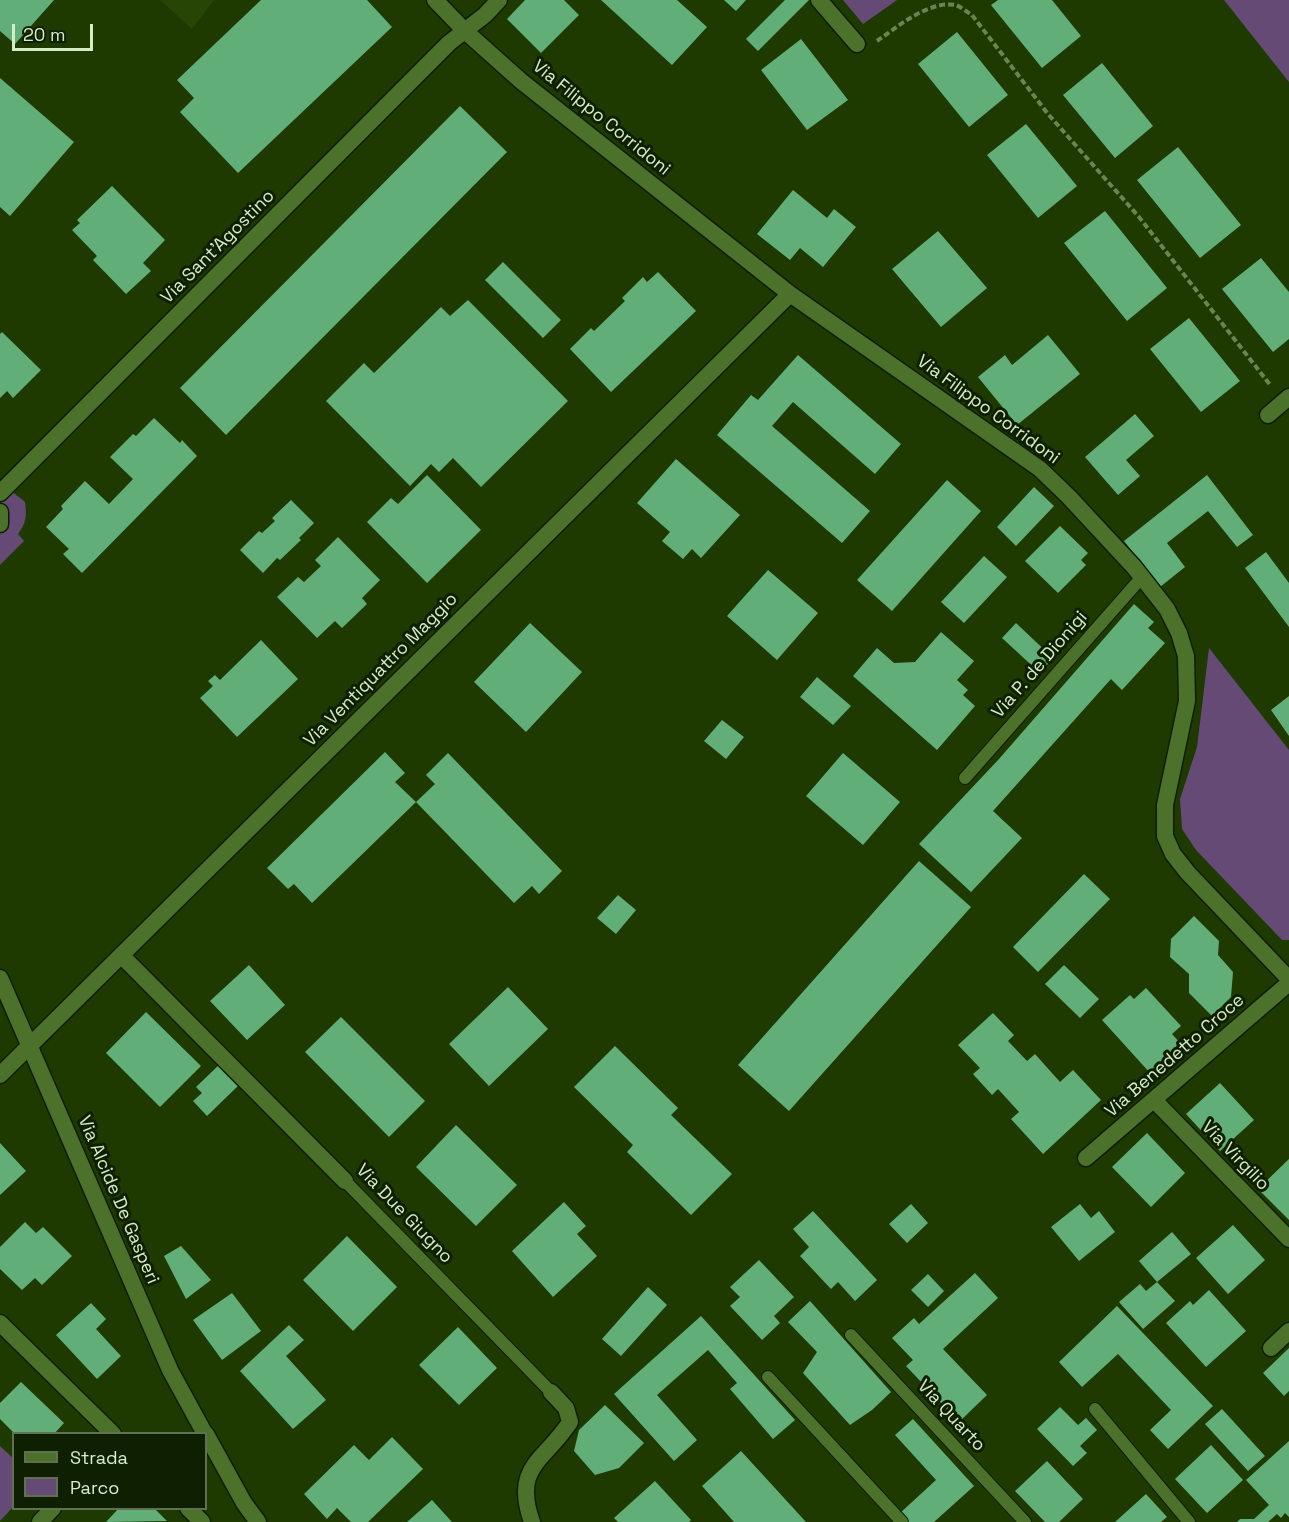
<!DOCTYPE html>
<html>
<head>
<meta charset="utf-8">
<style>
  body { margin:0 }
  #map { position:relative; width:1289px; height:1522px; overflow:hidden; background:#1f3a01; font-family:"Space Grotesk",sans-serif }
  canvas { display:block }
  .legend { position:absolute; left:12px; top:1432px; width:195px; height:78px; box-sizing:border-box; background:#0f1f02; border:2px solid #5f7151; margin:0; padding:8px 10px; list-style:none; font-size:18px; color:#d6ecc7 }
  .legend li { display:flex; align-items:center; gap:12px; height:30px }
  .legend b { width:30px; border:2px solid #5f7151 }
  .scale { position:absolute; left:12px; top:24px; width:81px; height:27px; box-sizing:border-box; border:3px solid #d6ecc7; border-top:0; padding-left:8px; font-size:18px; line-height:21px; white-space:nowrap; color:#d6ecc7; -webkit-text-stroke:4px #0f1f02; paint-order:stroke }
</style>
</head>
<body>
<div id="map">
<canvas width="1289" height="1522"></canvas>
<ul class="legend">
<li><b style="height:8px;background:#4c712a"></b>Strada</li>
<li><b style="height:16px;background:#664a76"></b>Parco</li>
</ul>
<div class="scale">20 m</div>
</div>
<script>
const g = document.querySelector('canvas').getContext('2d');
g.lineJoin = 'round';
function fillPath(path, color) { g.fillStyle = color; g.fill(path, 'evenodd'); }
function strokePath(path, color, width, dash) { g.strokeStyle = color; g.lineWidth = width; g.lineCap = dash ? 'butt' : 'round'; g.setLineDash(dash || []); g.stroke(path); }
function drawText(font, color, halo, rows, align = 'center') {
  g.font = font + ' "Space Grotesk",sans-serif'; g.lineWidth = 6; g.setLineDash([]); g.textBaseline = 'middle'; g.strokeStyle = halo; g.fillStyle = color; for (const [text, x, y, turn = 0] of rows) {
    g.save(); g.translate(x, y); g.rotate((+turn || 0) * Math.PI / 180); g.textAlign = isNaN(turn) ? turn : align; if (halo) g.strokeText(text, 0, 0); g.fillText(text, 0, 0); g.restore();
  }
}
fillPath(new Path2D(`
  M160,0H214L192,29Z`), '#274504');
fillPath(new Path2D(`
  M843,0H897L863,24Z
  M1224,0H1289V82Z
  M0,482L25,502C27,515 26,524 18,534L24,541L0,565Z
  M1209,648L1289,750V940H1282L1196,850L1182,829L1180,799L1197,747Z
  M0,1446L14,1459L13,1507L0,1521Z`), '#664a76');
fillPath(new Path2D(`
  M0,0H54L15,44L0,31Z
  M261,0H367L392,27L238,173L180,112L194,98L177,80Z
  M525,0H564L579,15L541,53L507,19Z
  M601,0H677L707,27L672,65Z
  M724,0H746L736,11Z
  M785,0H809L758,51L746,39Z
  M998,0H1052L1081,36L1042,68L991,5Z
  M957,32L1008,95L969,127L918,64Z
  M801,39L848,100L807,130L761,70Z
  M1102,63L1153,126L1115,158L1063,95Z
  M0,78L74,142L10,216L0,207Z
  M460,106L507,152L226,435L180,388Z
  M1026,124L1077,186L1038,218L987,155Z
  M1178,147L1241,225L1200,258L1137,180Z
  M112,186L165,240L143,263L151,271L126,294L93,260L97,256L72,230L80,223L77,220Z
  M793,190L827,218L834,209L856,227L823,267L800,248L790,260L757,234Z
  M1105,211L1167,288L1127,321L1064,243Z
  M938,231L987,288L941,327L892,269Z
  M1261,258L1289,292V339L1273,352L1222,289Z
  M503,262L561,320L543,338L485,280Z
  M658,272L696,311L611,392L570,349L591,328L594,331L625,301L622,298L643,277L647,282Z
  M468,300L568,401L481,487L453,458L439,472L431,464L410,486L326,401L364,363L374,373L441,307L450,316Z
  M1189,318L1240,381L1201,412L1150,349Z
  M2,332L41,370L13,398L7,391L0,398V334Z
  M1048,335L1080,374L1017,425L978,377L1005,355L1012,365Z
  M798,355L901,444L875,474L793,402L772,426L870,511L842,543L717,435L751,395L758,400Z
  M1135,414L1154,436L1126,460L1140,476L1118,495L1085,457Z
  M154,418L180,443L182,440L197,456L82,573L63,554L69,549L46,527L63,509L61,506L85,481L109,504L133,479L110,457L133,434L136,436Z
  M676,459L740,515L701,558L692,549L683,559L662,541L670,532L637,503Z
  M427,475L481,530L427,583L367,522L391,498L398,504Z
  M1207,475L1253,535L1237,547L1208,511L1167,543L1185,567L1160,587L1124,541Z
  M947,480L981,511L892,611L857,580Z
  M1034,487L1054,506L1016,546L997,527Z
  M291,500L314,523L299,538L301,540L280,560L277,558L263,573L240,550L259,531L262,533L275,521L272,518Z
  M1060,526L1088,553L1081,560L1086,565L1058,593L1025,561Z
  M338,537L380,580L362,598L367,604L342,628L335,621L317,638L277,597L298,577L304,582L321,566L315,560Z
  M1266,552L1289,583V627L1245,568Z
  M984,556L1007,577L964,623L941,602Z
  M768,570L818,613L777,660L727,616Z
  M1134,604L1154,622L1148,628L1165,643L1122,690L1111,679L993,811L1022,838L971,892L919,844L999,759Z
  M530,623L582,672L526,732L474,682Z
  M1016,623L1053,658L1040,673L1002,638Z
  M941,632L974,661L957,680L968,690L963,695L975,706L937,750L853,676L877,648L894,663L915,662Z
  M261,640L298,679L237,737L200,698L213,686L208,681L215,675L220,680Z
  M817,677L851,706L833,725L800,697Z
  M1289,696V736L1271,710Z
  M722,720L744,737L726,759L704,741Z
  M385,752L405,773L395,782L416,802L312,903L294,884L288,889L267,868Z
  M448,753L562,871L539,894L532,886L514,903L416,802L435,784L426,775Z
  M843,753L900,802L863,845L806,796Z
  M919,861L971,907L789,1111L738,1065Z
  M1084,874L1110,899L1038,972L1013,947Z
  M618,895L636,910L616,934L597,918Z
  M1194,916L1219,941L1218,955L1233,972L1231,997L1212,1016L1189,993V974L1170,957L1171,939Z
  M249,965L285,1005L247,1040L210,1001Z
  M1064,965L1099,999L1080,1018L1045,984Z
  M508,987L548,1029L489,1086L449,1044Z
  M1146,988L1181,1026L1172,1034L1181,1044L1150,1073L1102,1020L1130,995L1134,999Z
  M146,1012L201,1066L160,1107L106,1053Z
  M993,1013L1014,1035L1008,1041L1027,1061L1035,1054L1060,1082L1073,1070L1101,1100L1043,1154L1011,1119L1019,1112L998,1089L992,1095L973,1074L980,1068L958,1045Z
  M341,1017L425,1101L389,1137L305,1052Z
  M615,1046L678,1108L671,1115L732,1174L691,1215L627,1152L633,1145L574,1087Z
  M220,1064L240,1084L207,1116L193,1101L202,1093L196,1087Z
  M1220,1083L1254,1120L1220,1151L1186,1114Z
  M456,1125L517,1185L476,1226L416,1167Z
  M1147,1133L1185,1173L1151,1207L1112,1167Z
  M0,1143L26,1171L0,1195Z
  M1289,1159V1220L1258,1189Z
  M564,1202L586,1226L577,1234L597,1256L553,1297L512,1251Z
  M911,1204L928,1223L907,1243L889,1224Z
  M1080,1204L1091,1218L1099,1211L1115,1232L1079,1261L1051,1227Z
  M813,1211L877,1280L855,1301L838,1282L831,1289L800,1256L809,1247L793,1229Z
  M25,1222L36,1233L43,1227L72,1256L42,1285L35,1278L22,1290L0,1269V1247Z
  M1233,1225L1265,1260L1228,1294L1196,1258Z
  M1172,1232L1191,1254L1157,1282L1139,1261Z
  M347,1236L397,1287L353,1331L303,1280Z
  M181,1246L211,1280L186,1299L164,1256Z
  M759,1260L794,1297L774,1316L780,1323L762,1340L730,1306L740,1297L730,1287Z
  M975,1273L998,1298L943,1349L987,1395L959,1422L906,1366L913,1360L892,1338L914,1318L919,1324Z
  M928,1274L944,1291L928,1307L911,1290Z
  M1157,1282L1175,1301L1143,1329L1119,1302L1140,1284L1146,1291Z
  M648,1287L667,1305L621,1356L602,1339Z
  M1209,1290L1246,1331L1206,1367L1166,1323L1190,1301L1193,1305Z
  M232,1293L261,1331L222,1360L193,1320Z
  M810,1301L891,1392L872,1410L850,1425L803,1373L817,1352L788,1322Z
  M91,1303L106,1319L96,1329L121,1356L97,1379L56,1335Z
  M1117,1306L1213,1406L1168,1449L1150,1430L1171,1410L1118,1354L1082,1387L1059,1362Z
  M701,1316L795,1420L773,1439L730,1389L737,1383L708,1350L657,1395L697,1440L674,1461L614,1394Z
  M289,1325L304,1340L286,1356L326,1400L293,1429L240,1371Z
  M458,1327L497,1368L459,1405L419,1365Z
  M1289,1348V1391L1284,1396L1263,1373Z
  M21,1382L64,1423L54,1434H15L0,1419V1403Z
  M605,1405L644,1443L619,1468L595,1475L574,1451L579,1430Z
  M1060,1407L1078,1425L1086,1418L1097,1430L1080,1446L1087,1453L1073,1466L1037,1429Z
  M1222,1409L1265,1456L1248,1471L1205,1424Z
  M913,1419L974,1486L934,1522H907L899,1514L936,1480L895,1435Z
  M392,1437L423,1469L368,1522H351L337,1508L327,1519L304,1494L354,1445L369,1460Z
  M1289,1441V1517L1285,1513L1281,1518L1277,1514L1268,1522H1237L1240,1519H1254L1269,1505L1246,1480Z
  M1211,1445L1243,1480L1207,1513L1175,1479Z
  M741,1451L806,1522H734L702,1486Z
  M1047,1461L1083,1499L1059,1522H1045L1015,1491Z
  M655,1481L691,1520L689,1522H618L614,1518Z
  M1146,1494L1167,1517L1161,1522H1115Z
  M432,1500L452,1522H407Z
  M119,1508H154L167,1521L106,1522Z`), '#62ae79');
const service = new Path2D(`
  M965,778L1142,577
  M345,1181L551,1392
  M851,1335L1025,1522
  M768,1377L902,1522
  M1095,1409L1189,1522`);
const minor = new Path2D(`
  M435,0L465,31L521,81L790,294L1040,469L1069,497L1134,567L1167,609L1179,633L1186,656L1187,701L1165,805V836L1173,854L1188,873L1289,979
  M819,0L857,44
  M1268,415L1289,397
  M0,493L449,43L485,15L499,0
  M0,512V524
  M121,955L345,1181
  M0,1075L790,294
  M1154,1100L1289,1239
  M1086,1158L1289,983
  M0,1323L113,1434
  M1271,1348L1289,1331
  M188,1508L202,1522
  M40,1522L53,1508
  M532,1522C512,1466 545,1461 570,1422L566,1408L551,1392`);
const tertiary = new Path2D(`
  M0,978L170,1370L205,1434
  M206,1434L244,1503L258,1522`);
strokePath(service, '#0d1f00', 14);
strokePath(minor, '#0d1f00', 19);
strokePath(tertiary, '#0d1f00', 19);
strokePath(new Path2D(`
  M877,41C897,27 929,0 956,5C961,7 967,12 972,15L1048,114L1139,217L1271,386`), '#6b8453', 4, [6, 3]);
strokePath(service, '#4c712a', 12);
strokePath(minor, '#4c712a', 16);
strokePath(tertiary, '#4c712a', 16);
drawText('18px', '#d6ecc7', '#0f1f02', [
  ["Via Filippo Corridoni",601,118,39],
  ["Via Sant'Agostino",218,247,-45],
  ["Via Filippo Corridoni",988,410,36],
  ["Via P. de Dionigi",1040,665,-49],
  ["Via Ventiquattro Maggio",381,670,-45],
  ["Via Benedetto Croce",1175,1056,-41],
  ["Via Virgilio",1235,1156,46],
  ["Via Alcide De Gasperi",118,1200,67],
  ["Via Due Giugno",404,1214,46],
  ["Via Quarto",951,1416,47]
]);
</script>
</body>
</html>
